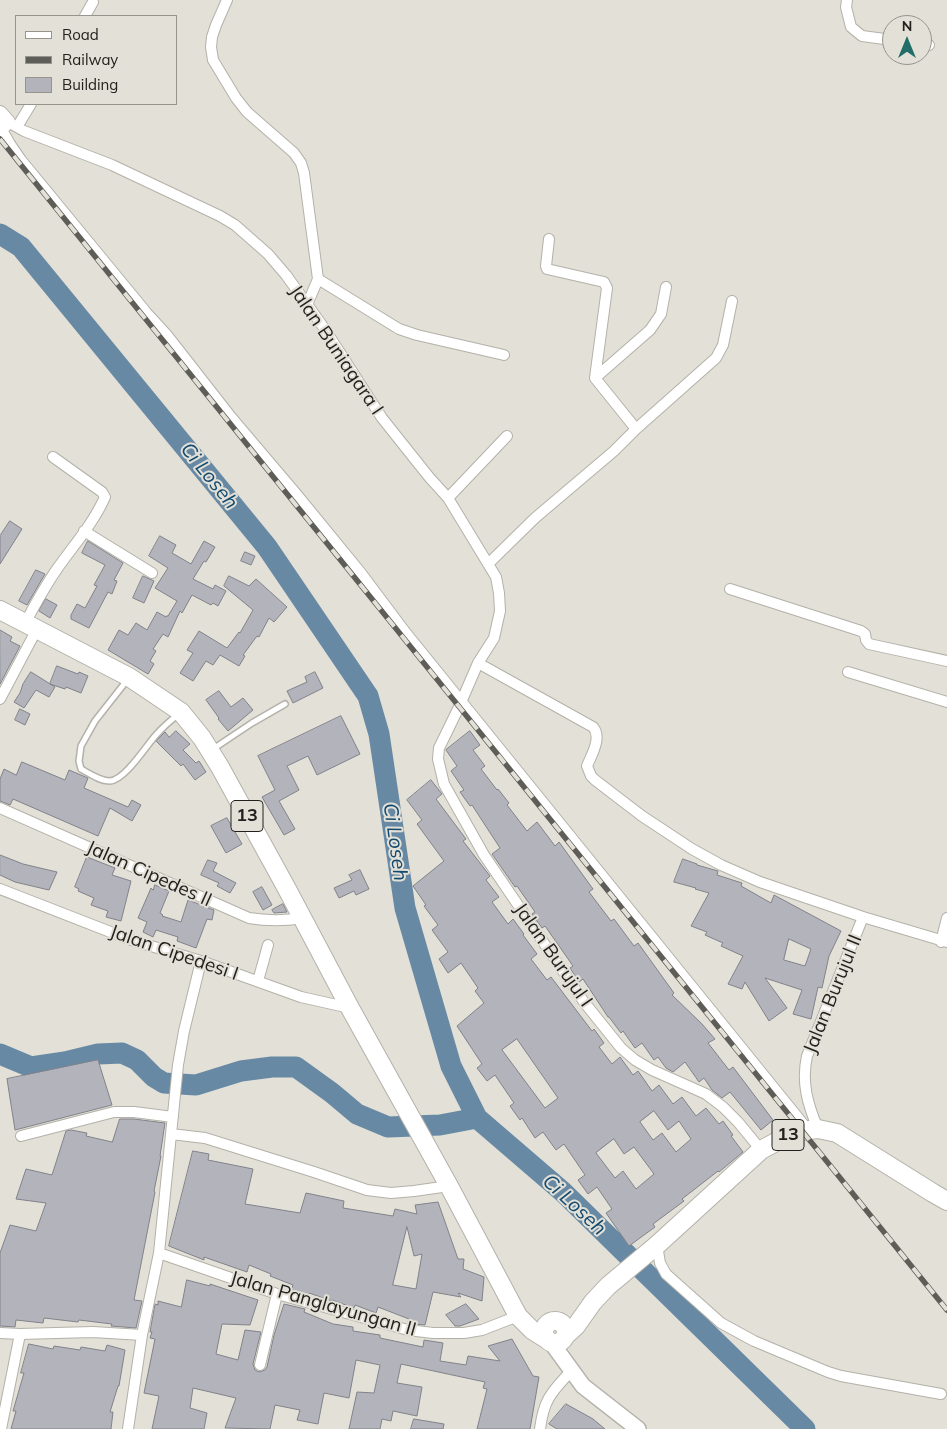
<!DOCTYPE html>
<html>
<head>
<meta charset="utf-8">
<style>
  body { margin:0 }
  #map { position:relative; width:947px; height:1429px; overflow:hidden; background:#e2e0d7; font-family:Mulish,sans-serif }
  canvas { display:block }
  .legend { position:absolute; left:15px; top:15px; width:162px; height:90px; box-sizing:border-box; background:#e2e0d7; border:1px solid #95948d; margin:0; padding:6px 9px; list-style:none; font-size:15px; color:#22211e }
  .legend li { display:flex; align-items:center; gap:10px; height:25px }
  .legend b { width:25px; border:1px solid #95948d }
  .north { position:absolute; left:882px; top:15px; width:50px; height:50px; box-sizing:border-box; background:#e2e0d7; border:1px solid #95948d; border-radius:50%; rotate:0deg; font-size:14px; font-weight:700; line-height:20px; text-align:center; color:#22211e }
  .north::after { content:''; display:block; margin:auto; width:18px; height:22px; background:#226d69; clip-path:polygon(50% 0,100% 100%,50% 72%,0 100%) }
</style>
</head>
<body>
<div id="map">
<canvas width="947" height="1429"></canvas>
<ul class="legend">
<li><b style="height:6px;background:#fff"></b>Road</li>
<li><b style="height:6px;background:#5e5d58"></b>Railway</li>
<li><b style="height:14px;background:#b2b3bb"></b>Building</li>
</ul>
<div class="north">N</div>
</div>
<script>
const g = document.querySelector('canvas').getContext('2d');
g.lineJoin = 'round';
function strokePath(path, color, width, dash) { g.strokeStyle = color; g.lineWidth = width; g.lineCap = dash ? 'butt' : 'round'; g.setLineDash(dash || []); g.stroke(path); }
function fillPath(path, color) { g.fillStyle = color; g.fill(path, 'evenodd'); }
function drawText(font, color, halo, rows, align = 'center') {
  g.font = font + ' Mulish,sans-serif'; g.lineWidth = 4; g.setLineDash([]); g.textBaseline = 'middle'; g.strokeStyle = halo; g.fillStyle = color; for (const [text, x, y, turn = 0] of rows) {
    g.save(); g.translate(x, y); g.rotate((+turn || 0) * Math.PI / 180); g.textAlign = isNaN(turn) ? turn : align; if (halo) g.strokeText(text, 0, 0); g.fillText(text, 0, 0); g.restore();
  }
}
strokePath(new Path2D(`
  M0,234L21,247L267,547L368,696L379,734L405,908L451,1066L477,1118L563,1192L805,1429
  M0,1054L31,1067L65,1062L98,1054L122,1053L137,1060L154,1077L164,1083L196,1085L241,1071L272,1067H296L332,1093L357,1114L388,1127L440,1125L477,1118`), '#6889a4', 21);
const building = new Path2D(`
  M10,521L22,529L0,564V536Z
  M160,536L176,545L172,553L191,564L204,541L215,547L206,562L204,561L193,579L213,589L215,585L226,591L218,606L213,603L211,605L192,595L182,613L180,611L168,637L163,634L153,649L156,651L150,661L154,664L148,674L108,650L119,630L128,635L136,623L147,630L157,612L166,617V616H168L177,601L155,588L168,568L149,556Z
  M88,541L123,563L114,580L117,581L112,594L108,592L89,628L71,619V615L77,604L85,608L97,586L94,585L105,565L82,553Z
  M245,552L255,556L251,565L241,561Z
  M36,570L45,574L27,605L19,601Z
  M143,576L154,581L144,603L133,598Z
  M229,576L249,586L256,579L287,607L274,622L269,618L259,637L257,636L243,655L245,656L239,666L220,655L213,665L206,661L193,681L180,673L193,653L187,650L199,631L227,648L239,632L240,633L253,610L224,586Z
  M46,599L57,605L50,618L39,611Z
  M0,630L12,637L10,641L20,646L0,684Z
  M57,666L78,674L79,672L88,676L81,693L66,687L65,689L50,684Z
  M31,672L55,687L49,697L36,690L24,708L14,702L20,693L23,684Z
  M315,672L323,688L293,703L287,691L307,682L305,677Z
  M219,691L231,707L243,698L253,710L228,731L218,719L219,718L206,700Z
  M20,709L30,714L25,725L15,720Z
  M341,716L360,754L317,775L308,756L287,766L299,790L279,801L295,829L284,835L262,797L275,790L258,756Z
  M176,731L190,744L183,750L196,763L199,761L206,772L195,780L183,764L181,766L156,741L165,732L169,737Z
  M470,731L480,745L473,750L485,766L481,769L497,790L498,789L509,803L507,805L527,831L537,822L555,846L559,842L593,889L589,892L611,921L614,919L634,946L638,943L674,993L672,995L702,1024L715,1039L708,1043L729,1070L733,1067L773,1120L761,1130L730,1092L722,1098L712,1090L704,1078L699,1082L685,1062L673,1072L666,1068L658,1057L654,1060L642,1043L635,1048L623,1031L621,1033L609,1017H608L583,979L579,982L570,968L573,966L545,926L542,928L532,914L535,912L517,886L515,887L492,854L500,848L472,805L470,806L460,792L464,790L451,771L457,766L446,750Z
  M22,762L65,780L69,770L88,778L84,788L128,807L132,800L141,805L132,821L110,808L98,836L13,799L10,805L0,801V779L4,769L16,775Z
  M431,780L442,794L436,799L466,839L463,841L490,876L486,880L499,897L492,902L508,924L513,919L524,934L523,935L537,954L531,959L547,980L551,977L592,1031L594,1029L604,1043L599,1047L612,1064L620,1057L633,1075L638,1071L652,1091L659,1085L673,1104L682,1097L696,1116L706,1108L719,1124L723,1121L733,1135L731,1136L743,1152L719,1172L718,1171L682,1199L684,1201L653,1224L655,1227L629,1246L606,1213L612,1209L597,1187L588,1194L578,1180L585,1175L564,1144L556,1150L543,1132L535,1138L522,1118L520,1120L510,1106L514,1103L495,1075L487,1081L477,1068L482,1064L457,1026L484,1003L475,991L478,988L461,963L448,973L439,959L448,952L432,930L438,925L424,906L426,905L413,886L444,861L417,824L422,820L407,800ZM517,1039L558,1098L545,1108L502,1050ZM654,1111L668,1130L679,1121L691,1139L676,1152L662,1133L653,1140L640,1122ZM614,1139L624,1154L634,1147L654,1174L636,1189L623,1171L615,1178L596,1153Z
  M227,818L242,844L226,853L211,826Z
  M0,855L23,864L57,872L49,890L15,882L0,875Z
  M87,857L115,868L112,875L131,881L121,921L106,917L108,911L91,905L94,898L78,891L79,889L75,887Z
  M683,859L697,864V865L718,871L717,875L742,883L741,886L771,903L774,895L841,931L829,956L822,988L818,987L811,1019L793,1014L802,990L765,978L787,1008L769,1021L745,982L742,989L728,984L743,956L721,946L723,943L705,935L707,932L691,926L709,893L695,889L696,888L674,882ZM789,939L811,949L805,966L784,960Z
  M208,860L217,863L213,871L236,883L230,893L217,886L219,883L201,875Z
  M360,870L369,889L356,895L354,891L339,898L334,888L352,880L349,875Z
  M155,885L169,891L160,913L163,915L162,916L181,922L188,900L214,910L212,920L207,919L196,948L177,941L178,937L156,930L153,937L143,932L147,922L138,918L151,888L153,890Z
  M262,887L272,905L263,910L253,892Z
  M283,904L287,912L274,913L272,910Z
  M98,1060L112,1105L15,1130L7,1079Z
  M120,1119H134L165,1123L160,1156H161L154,1191L155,1192L134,1300L142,1301L136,1328L111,1326L112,1324L79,1320L78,1322L44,1318L43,1323L16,1320L15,1327L0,1326V1253L10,1225L36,1231L46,1203L16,1199L26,1169L52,1175L66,1131L71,1130L87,1133L86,1136L112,1142Z
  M193,1151L209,1154L208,1160L253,1169L245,1204L300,1213L306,1193L344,1201L343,1208L393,1216L395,1209L417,1214L415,1205L438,1202L458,1259H464L463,1269L484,1277L482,1301L458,1293L461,1297L433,1292L425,1325L413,1324L408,1322L409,1319L378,1307L376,1313L355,1305L354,1308L332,1300V1301L309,1293L308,1295L291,1291L293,1285L270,1276L271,1274L249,1265L247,1272L204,1257V1260L169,1246ZM407,1227L414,1256L422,1254L416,1289L393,1285Z
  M187,1280L210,1286V1284L258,1300L250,1325L222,1324L216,1354L238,1360L245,1330L261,1332L253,1364L255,1370L259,1372L265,1370L267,1367L274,1335L284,1304L305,1309L304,1312L333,1324L353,1327V1331L380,1335V1338L423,1347L424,1340L443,1343L440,1361L466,1365L468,1356L500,1361L488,1346L512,1339L533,1376L539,1377L530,1429H477L487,1389L483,1388L485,1382L401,1364L397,1383L422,1387L417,1416L393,1411L391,1421L382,1419L380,1429H349L357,1392L374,1393L380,1365L356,1360L349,1398L324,1393L318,1424L297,1420L300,1410L275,1405L270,1429L225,1428L236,1398L193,1388L190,1408L207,1413L204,1429H152L159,1396L144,1393L155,1339L150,1338L152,1332H150L155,1304L158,1305V1301L181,1307Z
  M466,1304L479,1319L460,1326H455L446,1315Z
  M29,1344L53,1349L54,1346L80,1350L81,1347L105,1351L107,1345L125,1350L119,1386H118L110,1412H113L111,1429H11L16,1411H13L24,1373H21Z
  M566,1404L593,1419L605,1429H557L549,1424Z
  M414,1419L444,1424L443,1429H411Z`);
fillPath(building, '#b2b3bb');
strokePath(building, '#81828a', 1);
const lane = new Path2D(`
  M128,679L95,721L81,746L79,761L81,769C90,774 100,781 110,781C125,780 146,746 156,735C163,727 171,720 179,714
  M213,749L252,723L285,704`);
const street = new Path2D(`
  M227,0L216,25L212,37L211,47L213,60L236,98L247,112L294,153L301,163L304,173L318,279L307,305
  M847,0L846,7L851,27L862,36L892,40
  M85,16L93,2
  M922,44L929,45
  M8,122L24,131L112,165L220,216L235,225L268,254L286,275L324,328L382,418L429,477L448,498L496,577L499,593L500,611L494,638L478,663L459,707L439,748L438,759L444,784L484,855L584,1002L621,1048L635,1060L652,1070L706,1094L723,1107L738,1122L761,1150
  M17,127L31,104
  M1,128L10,144L21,160L146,312L167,335L231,417L298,496L361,573L406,633L808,1130
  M318,279L399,329L417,335L504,355
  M595,378L650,330L661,314L666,287
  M636,429L716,358L723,345L732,301
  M448,498L507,436
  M84,531L152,573
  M488,564L535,518L614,451L636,429L595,378L607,288L604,282L547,269L546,266L549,239
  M730,589L861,631L865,634L866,640L869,644L947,661
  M25,623C35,605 45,586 57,569C73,546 93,524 105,497L102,492L53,457
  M478,663L593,727C602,737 592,754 587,766L591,776L595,780L642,816L692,849L721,865L760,882L863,917L947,942
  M848,672L947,702
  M0,699L37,629
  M0,808L249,918C267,921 284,921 303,918
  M0,889L131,940L201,961L301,997L350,1008
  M941,942L947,918
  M258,981L268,945
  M818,1129C808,1105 801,1083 807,1056L863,917
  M171,1134L205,1138L314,1172L367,1190L391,1193L414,1191L449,1186
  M21,1136L114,1112H134L173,1117
  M657,1245L660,1263L666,1274L721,1323L754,1341L828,1372L841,1376L941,1394
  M159,1253L277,1294L408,1330L433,1333H464L482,1330L518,1316
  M0,1333L20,1334L93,1332L142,1335
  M260,1365L277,1294
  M1,1429L20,1334
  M128,1429L142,1335L159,1253L178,1065L184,1031L201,961
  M540,1429C544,1398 552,1392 572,1370`);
const secondary = new Path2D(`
  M0,113L8,122L0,129`);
const primary = new Path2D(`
  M551,1342L583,1386L638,1429`);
const highway = new Path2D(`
  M0,610L129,677L181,712L202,738L220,767L287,889L350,1008L449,1186L518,1316L532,1330L548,1340
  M544 1332a11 11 0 1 1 22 0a11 11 0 1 1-22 0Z
  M565,1336L576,1326L593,1302L608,1286L657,1245L761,1150L789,1135L801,1131L818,1129L837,1133L933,1193L947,1201`);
strokePath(lane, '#b3b1a8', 8);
strokePath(street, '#b3b1a8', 12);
strokePath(secondary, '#b3b1a8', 16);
strokePath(primary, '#b3b1a8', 18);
strokePath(highway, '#b3b1a8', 20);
strokePath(lane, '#fff', 5);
strokePath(street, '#fff', 10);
strokePath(secondary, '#fff', 14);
strokePath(primary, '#fff', 15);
strokePath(highway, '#fff', 18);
const rail = new Path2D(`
  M0,139L947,1310`);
strokePath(rail, '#5e5d58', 5.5);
strokePath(rail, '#e2e0d7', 4, [11]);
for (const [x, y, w] of [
  [247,816,32],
  [788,1135,32]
]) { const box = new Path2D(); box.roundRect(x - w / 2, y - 15.5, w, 31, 4); g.fillStyle = '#e2e0d7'; g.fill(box); strokePath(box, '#22211e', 1); }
drawText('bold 18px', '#22211e', null, [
  ["13",247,816],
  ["13",788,1135]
]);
drawText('19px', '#22211e', '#e2e0d7', [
  ["Jalan Buniagara I",336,350,56],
  ["Jalan Cipedes II",149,874,24],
  ["Jalan Cipedesi I",174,953,19],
  ["Jalan Burujul I",553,955,55],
  ["Jalan Burujul II",833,994,-68],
  ["Jalan Panglayungan II",323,1304,16]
]);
drawText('italic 20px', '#11496f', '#e2e0d7', [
  ["Ci Loseh",209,476,51],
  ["Ci Loseh",395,842,82],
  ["Ci Loseh",574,1205,43]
]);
</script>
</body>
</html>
